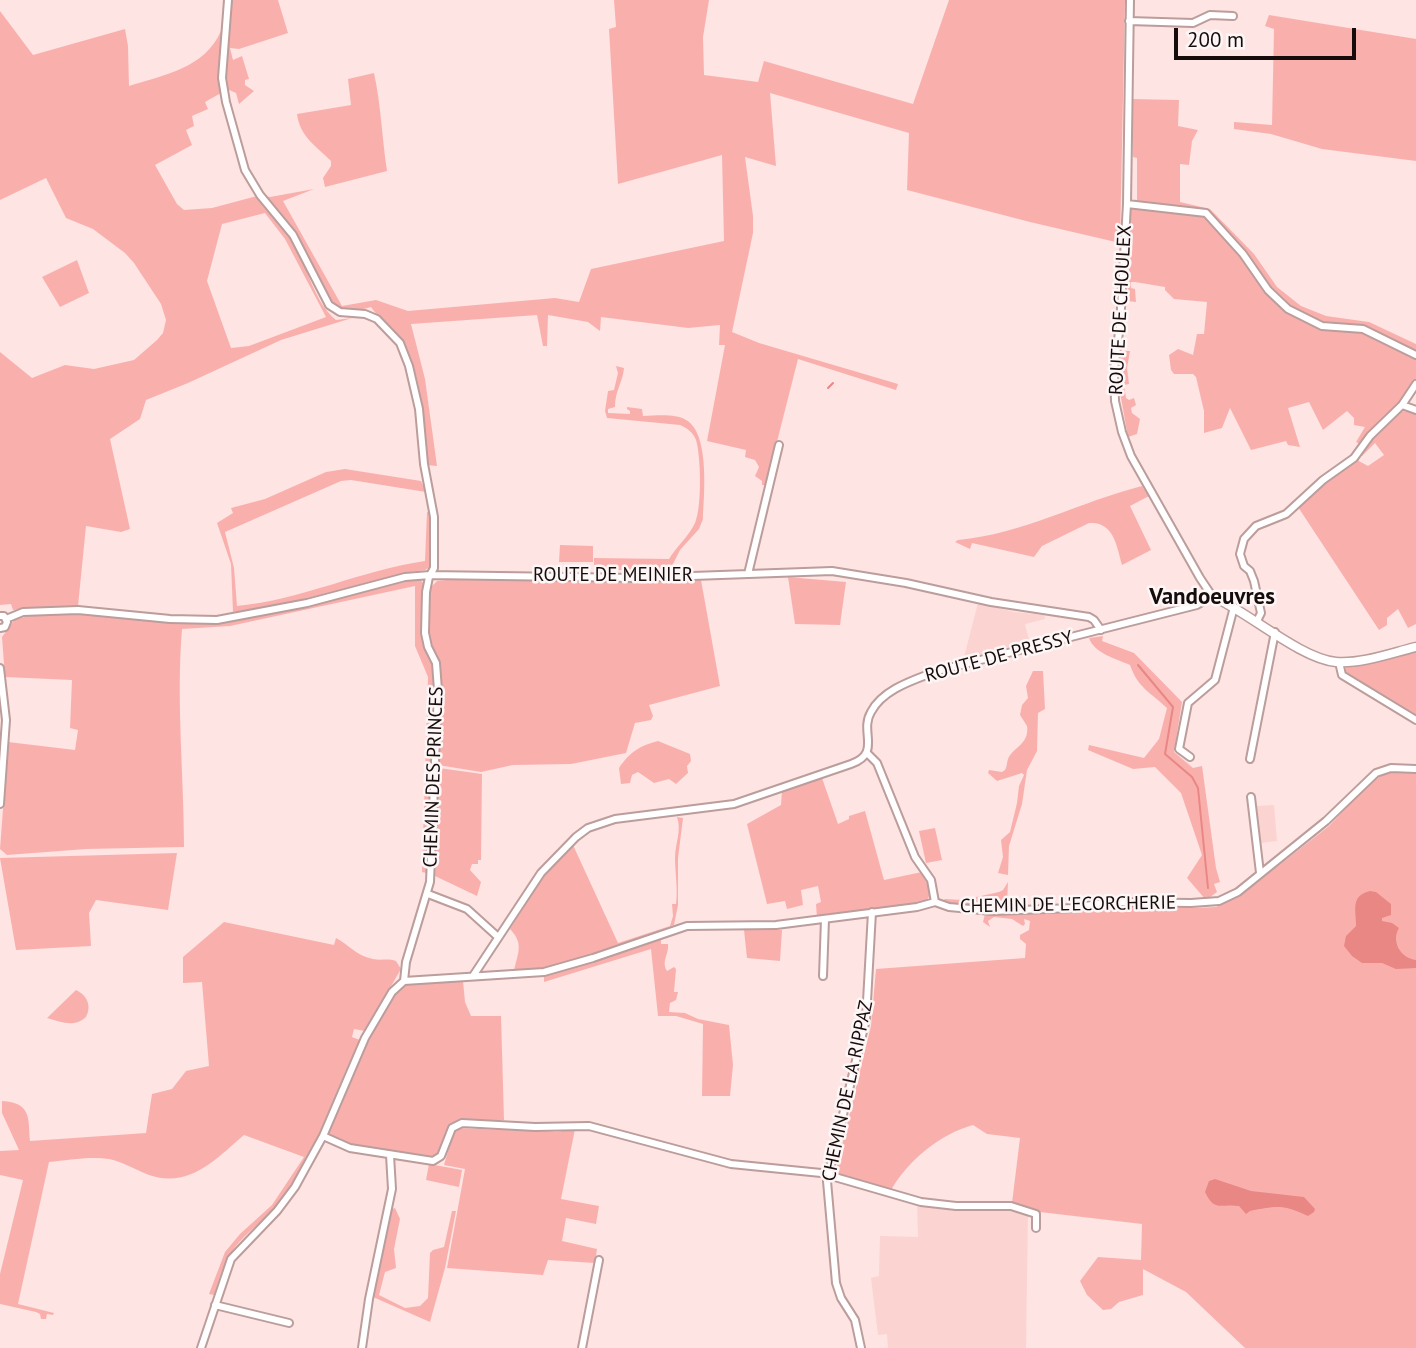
<!DOCTYPE html>
<html>
<head>
<meta charset="utf-8">
<style>
  body { margin:0 }
  #map { position:relative; width:1416px; height:1348px; overflow:hidden; background:#fee4e3; font-family:"PT Sans",sans-serif }
  canvas { display:block }
  .scale { position:absolute; left:1174px; top:28px; width:182px; height:32px; box-sizing:border-box; border:4px solid #160c0c; border-top:0; padding-left:9px; font-size:21px; line-height:24px; white-space:nowrap; color:#160c0c; -webkit-text-stroke:5px #fdf6f6; paint-order:stroke }
</style>
</head>
<body>
<div id="map">
<canvas width="1416" height="1348"></canvas>
<div class="scale">200 m</div>
</div>
<script>
const g = document.querySelector('canvas').getContext('2d');
g.lineJoin = 'round';
function fillPath(path, color) { g.fillStyle = color; g.fill(path, 'evenodd'); }
function strokePath(path, color, width, dash) { g.strokeStyle = color; g.lineWidth = width; g.lineCap = dash ? 'butt' : 'round'; g.setLineDash(dash || []); g.stroke(path); }
function drawText(font, color, halo, rows, align = 'center') {
  g.font = font + ' "PT Sans",sans-serif'; g.lineWidth = 5; g.setLineDash([]); g.textBaseline = 'middle'; g.strokeStyle = halo; g.fillStyle = color; for (const [text, x, y, turn = 0] of rows) {
    g.save(); g.translate(x, y); g.rotate((+turn || 0) * Math.PI / 180); g.textAlign = isNaN(turn) ? turn : align; if (halo) g.strokeText(text, 0, 0); g.fillText(text, 0, 0); g.restore();
  }
}
fillPath(new Path2D(`
  M978,603L1014,612L1044,615L1045,619L1025,624L1030,644L963,661Z
  M1274,805L1277,841L1260,843L1257,806Z
  M917,1201L1011,1206L1028,1211L1026,1348H888L887,1334L878,1335L871,1278L879,1276L880,1236L918,1237Z`), '#fbd3d1');
fillPath(new Path2D(`
  M232,0H278L288,33L239,49L230,48L233,60L242,56L249,79L245,80V85L254,91L239,104L236,93L227,89L225,63Z
  M614,0H709L703,37L704,75L758,82L764,61L913,104L949,0H1125L1120,243L1030,222L907,190L909,133L770,93L776,166L745,157L753,216V233L732,332L759,343L898,384L896,390L798,359L766,485H762V481L755,476L759,467L755,460L745,457L746,450L707,441L725,345H719L720,325L688,328L601,317L600,331L588,322L548,315L547,346H543L537,315L411,324L425,379L437,466L426,465C425,432 422,371 403,343C394,330 380,320 371,307L356,311L339,310L329,302L303,245L291,226L264,196L270,197L314,189L283,201L342,306L376,300L408,311L555,298L579,302L591,269L724,241L722,155L618,184L609,29L616,27Z
  M0,11L33,55L125,29L128,46L129,86C164,75 205,68 221,31V93L205,102L208,109L192,116L194,126L186,130L192,145L155,165L177,204L184,210L212,208L257,196C268,213 283,227 294,244C308,268 314,302 336,320L352,318L281,340L188,383L146,400L140,419L110,439L130,529L121,532L86,526L78,606L13,610L11,604L0,605V352L32,378L65,365L94,369L134,360L157,340L163,333L166,320L161,304L134,263L125,253L93,229L66,218L46,178L0,200ZM265,213L285,239L326,317L249,346L231,348L207,281L222,224Z
  M1269,15L1416,39V161L1322,149L1271,134L1234,129V122L1272,125L1274,29L1265,26Z
  M374,73C381,105 382,138 387,171L325,187L323,178L331,166V161C316,146 300,137 297,114L351,105L348,79Z
  M1132,99L1179,100L1178,126L1198,130L1192,141L1189,165L1180,164V202L1210,209L1254,254L1277,287L1301,306L1326,316L1369,322L1416,344V353L1377,332L1323,323L1287,306L1272,292L1240,246L1208,210L1137,203V158L1133,157Z
  M1131,208L1203,213L1243,258L1242,259L1271,297L1286,310L1323,329L1360,330L1416,358V379L1398,406L1360,444L1356,442L1365,427L1354,425V418L1347,411L1323,430L1309,402L1288,408L1300,447L1288,445L1286,441L1251,450L1230,408L1222,428L1204,433V411L1196,377L1193,374H1174L1171,370L1169,355L1178,349L1193,355L1197,334H1204L1207,302L1174,299L1165,290V287L1135,282H1131V288L1135,289L1136,302L1127,301L1129,268L1127,264Z
  M77,260L89,293L60,307L42,277Z
  M1121,351H1130L1127,368L1129,384L1124,385L1126,398L1129,400L1134,398L1136,405L1131,408L1132,413L1140,419L1137,434L1128,437L1118,381Z
  M616,366L624,368C623,382 615,390 615,407L608,409V413L630,414V411L627,409V407L642,409L643,416C656,416 674,413 686,420C710,433 704,495 703,519L699,529L680,550L670,570H614L594,565V558L669,559C677,546 689,536 695,523C702,507 701,456 696,440C693,432 687,428 680,425L607,418L605,411L608,391L614,390L618,373Z
  M1402,411L1416,413V624L1408,628L1398,609L1387,618V625L1379,630L1298,507L1332,477L1357,460L1368,466L1384,455L1375,443L1362,456L1360,455L1376,435Z
  M345,469L421,481L426,492L351,480L341,481L225,532L234,568L237,606C301,600 362,570 425,561L427,512L431,513L430,567L425,570L403,573L288,603L233,612L231,564L217,523L233,513L231,508L265,499L326,472Z
  M1142,486L1149,496L1130,506L1151,550L1122,565C1117,547 1114,521 1089,523L1042,546L1034,557L972,543L970,549L955,542L958,540C1023,534 1079,502 1142,486Z
  M560,545L593,546V562H559Z
  M788,577L846,582L840,625L795,624Z
  M456,579L625,582L701,580L720,686L649,705L653,716L651,720L635,723L626,753L571,764L513,765L481,772L438,765L439,674L436,655L428,633L430,588L437,581Z
  M412,580L420,579L423,583L422,632L425,648L431,661L434,682L427,873L422,872L428,677L415,646V586L230,626L182,629C176,702 184,774 184,847L86,849L7,855L0,849L8,742L75,750L78,730L70,728L72,680L5,677L2,637L15,619L39,614L90,613L179,624L215,623L338,599Z
  M1103,636L1102,641L1134,653L1182,702L1174,752L1193,768L1202,766L1216,868L1220,882L1214,884L1217,892L1206,900L1187,878L1202,855L1181,793L1155,767L1133,769L1088,750L1089,745L1144,758L1159,739L1167,708C1150,692 1138,688 1130,665C1116,659 1094,653 1089,638Z
  M1416,652V717L1346,674L1345,670L1347,666Z
  M1033,671H1043L1045,709L1038,713L1037,751L1027,770L1022,804L1009,846L1008,875L998,873L1003,857L1001,840L1010,832L1017,803L1019,786L1024,775L1022,773L997,781L988,773L989,770L1002,772L1005,770C1008,765 1006,759 1011,754C1019,745 1029,741 1027,726L1020,715L1022,705L1028,698L1026,686Z
  M658,741L690,754L691,761L687,766L688,773L676,784L669,779L654,783L638,772L632,775L630,783L621,784L619,768C630,752 639,746 658,741Z
  M439,768L482,774L481,860H478V864H472L470,870L481,882L477,896L435,876Z
  M1391,771L1416,772V1348H1245L1186,1292L1143,1269V1295L1119,1302L1111,1309L1103,1310L1087,1295L1080,1281L1098,1257L1141,1260L1142,1224L1040,1212L1012,1203L1020,1138L987,1134L973,1125C940,1134 907,1161 890,1192L835,1174L871,1026L876,969L1025,958L1026,944L1020,939V935L1029,930L1030,921L1024,919L1025,924L1023,926L1012,919L994,917L988,921L990,927L983,922L985,914L1073,911L1129,905L1195,908L1216,907L1240,896L1329,826L1369,784L1385,773Z
  M822,778L838,824L849,819V816L865,811L884,880L922,872L931,893L927,900L915,904L817,918L816,904L821,902L818,886L801,890L803,905L787,909L785,901L767,904L747,824L781,805L782,791Z
  M677,817L683,818L678,858V905L674,925L567,964L538,971L493,975H486L479,972L489,974L514,971C518,952 524,944 510,929L550,867L573,845L618,943L670,926L673,916L672,904H676C678,889 675,873 675,858C675,844 682,830 677,817Z
  M935,828L942,860L926,863L919,831Z
  M177,853L168,910L96,900L89,913L91,946L16,950L0,858Z
  M1008,882L1007,904L1010,908L957,905L942,901L945,899L963,900L999,892L1003,890Z
  M224,922L334,945L336,938C349,945 357,956 373,959C381,961 388,958 396,961L401,969L365,1031L354,1029L352,1037L360,1040C336,1089 320,1140 292,1187C276,1213 250,1227 233,1250C223,1264 219,1280 214,1295L209,1294L225,1252L240,1234L272,1205L304,1157L244,1135C216,1159 189,1189 149,1175C136,1170 123,1162 109,1159C90,1156 68,1160 49,1162L18,1304L54,1313L53,1315L47,1314L46,1319H41L40,1314L36,1312L0,1304V1274L23,1180L0,1175V1151L19,1150L2,1113V1101C32,1103 28,1118 30,1141L146,1133L152,1094L172,1089L186,1071L209,1066L202,982L183,983V957Z
  M744,930H782L780,961L747,958Z
  M661,938V944H668C669,955 661,961 667,971L674,967L676,969L674,992H678L676,1000L670,1003L669,1012L685,1013L698,1019L729,1025L733,1065L730,1096H702L703,1024L676,1016H658L651,949L544,982V975Z
  M463,981L465,1002L471,1016H501L504,1120H462L452,1123C444,1134 444,1150 434,1159C410,1155 343,1150 329,1133C340,1104 378,999 404,986C420,979 446,982 463,981Z
  M76,990C87,995 92,1006 86,1017C74,1028 61,1022 47,1018Z
  M455,1128L557,1132L575,1129L561,1199L599,1206L596,1224L566,1218L562,1241L597,1249L595,1263L548,1260L543,1275L447,1268L465,1169L444,1165Z
  M429,1164L462,1170L459,1187L426,1180Z
  M395,1208L400,1219L394,1249L396,1268L385,1272L379,1295L405,1308L420,1306L428,1298L430,1253L433,1250L444,1247L452,1211H456L445,1268L430,1322L373,1297L392,1209Z`), '#f9b0ad');
fillPath(new Path2D(`
  M1370,891L1376,892L1391,904V915L1382,918V921L1392,923L1399,928C1391,941 1400,958 1416,960V968L1396,969L1382,963H1362L1352,956L1344,946L1346,936L1356,926C1356,910 1350,896 1370,891Z
  M1215,1179L1251,1191L1304,1197L1315,1209L1314,1212L1308,1216C1282,1204 1277,1206 1250,1211L1246,1214L1239,1206C1221,1203 1215,1213 1205,1192L1209,1181Z`), '#e98785');
strokePath(new Path2D(`
  M828,388L833,383
  M1138,665L1173,707L1165,754L1192,777L1198,788L1208,888`), '#e98785', 2);
const minor = new Path2D(`
  M1129,21L1193,23L1210,15L1233,16
  M1127,204L1206,213L1243,254L1268,290L1288,309L1322,326L1363,329L1416,355
  M1402,405L1416,410
  M748,574L779,445
  M0,616H4L7,622L5,627L0,628
  M6,619L23,612L78,610L170,619L217,620L307,603L405,577L430,575L637,578L832,571L906,583L991,602L1089,617L1094,620L1101,630
  M1257,621L1261,613L1254,581L1250,571L1244,566L1240,554L1244,539L1256,526L1286,514L1323,480L1354,458L1370,436L1402,405L1416,384
  M1339,662L1342,675L1416,720
  M0,668L6,720L0,804
  M867,753L877,763L915,857L931,880L935,902
  M1190,757L1179,749L1188,703L1215,680L1234,607
  M1250,759L1275,632
  M1251,797L1260,873
  M428,894L467,909L498,937
  M473,976L541,873L576,837L588,828L615,819L734,804L851,764C882,753 859,732 871,712C883,689 914,680 937,671L1197,605L1212,596L1200,578L1131,456L1122,432L1115,401L1114,369L1120,325L1127,204L1130,0
  M823,976L825,919
  M404,981L544,972L593,958L687,926L776,925L917,907L935,902L949,907L992,911L1074,908L1109,902L1191,903L1219,901L1238,892L1326,821L1376,773L1391,768L1416,769
  M323,1136L350,1148L433,1161L441,1156L452,1128L462,1123L535,1127L589,1126L731,1164L821,1173L921,1202L956,1206H1011L1036,1214V1228
  M215,1305L289,1323
  M201,1348L231,1259L277,1211L295,1187L323,1136L365,1038L392,992L404,981L406,962L430,882L438,690L436,663L428,647L425,633L426,592L429,577L434,568V517L424,464L419,409L409,366L400,343L377,319L365,314L340,312L329,305L293,235L260,195L245,170L226,102L222,78L228,0
  M362,1348L369,1299L392,1189L390,1155
  M582,1348L599,1260
  M861,1348L855,1320L841,1298L836,1283L827,1181L866,1019L872,912`);
const major = new Path2D(`
  M1212,596C1248,612 1301,659 1336,662C1362,664 1391,653 1416,647`);
strokePath(minor, '#bb9d9b', 10);
strokePath(major, '#bb9d9b', 11);
strokePath(minor, '#fff', 6);
strokePath(major, '#fff', 8);
drawText('19px', '#160c0c', '#fdf6f6', [
  ["ROUTE DE CHOULEX",1121,310,-87],
  ["ROUTE DE MEINIER",613,576],
  ["ROUTE DE PRESSY",999,657,-15],
  ["CHEMIN DES PRINCES",434,777,-88],
  ["CHEMIN DE L'ECORCHERIE",1068,905,-1],
  ["CHEMIN DE LA RIPPAZ",848,1091,-78]
]);
drawText('bold 23px', '#160c0c', '#fdf6f6', [
  ["Vandoeuvres",1212,597]
]);
</script>
</body>
</html>
